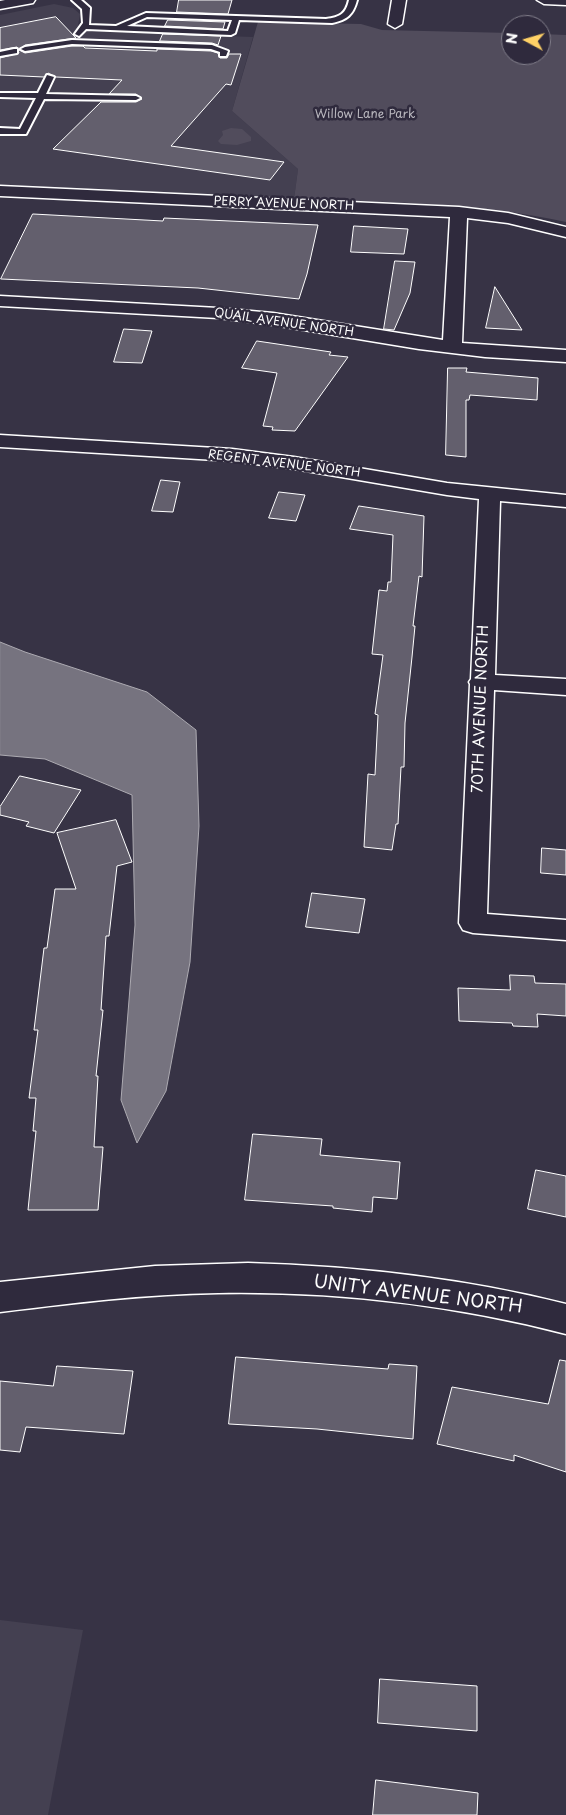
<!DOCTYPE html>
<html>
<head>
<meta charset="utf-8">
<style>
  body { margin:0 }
  #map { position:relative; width:566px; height:1815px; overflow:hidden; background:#373345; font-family:"Playpen Sans",sans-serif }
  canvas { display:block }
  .north { position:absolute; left:501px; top:15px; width:50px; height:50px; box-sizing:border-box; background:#2f2a3d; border:1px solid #827f8b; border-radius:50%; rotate:276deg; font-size:14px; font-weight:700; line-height:20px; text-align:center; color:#fff }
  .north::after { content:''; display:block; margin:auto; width:18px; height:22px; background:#ffd166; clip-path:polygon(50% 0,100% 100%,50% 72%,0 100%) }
</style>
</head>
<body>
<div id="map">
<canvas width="566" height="1815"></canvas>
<div class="north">N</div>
</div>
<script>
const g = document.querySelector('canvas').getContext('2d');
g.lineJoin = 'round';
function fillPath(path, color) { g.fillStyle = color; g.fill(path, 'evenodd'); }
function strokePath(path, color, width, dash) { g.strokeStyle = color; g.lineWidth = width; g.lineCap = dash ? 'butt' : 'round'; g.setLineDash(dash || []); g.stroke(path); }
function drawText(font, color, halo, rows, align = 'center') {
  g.font = font + ' "Playpen Sans",sans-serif'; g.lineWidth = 5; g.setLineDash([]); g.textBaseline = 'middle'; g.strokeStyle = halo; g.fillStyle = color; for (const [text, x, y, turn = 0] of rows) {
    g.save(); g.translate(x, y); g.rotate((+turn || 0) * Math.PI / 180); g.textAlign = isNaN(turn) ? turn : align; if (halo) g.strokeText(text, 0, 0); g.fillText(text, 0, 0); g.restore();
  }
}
fillPath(new Path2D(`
  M54,4L73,8L80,14L77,31L253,37L232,111L298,169L294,199L0,186V15Z
  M0,1620L83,1630L48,1815H0Z`), '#444051');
fillPath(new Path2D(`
  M258,22L361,24L382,30L511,33V55H541V34L566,35V222C476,202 385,202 294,199L298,169L232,111Z
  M231,128L242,129L251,137V141L237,145L221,144L218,141L223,135L222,131Z`), '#514c5c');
const water = new Path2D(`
  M0,642L25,652L147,692L196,730L199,826L190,962L166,1091L137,1143L121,1100L135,925L132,795L45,759L0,755Z`);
fillPath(water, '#76737f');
strokePath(water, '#adabb2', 1);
const building = new Path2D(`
  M179,0H232L228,14L177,12Z
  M56,17L76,38L25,45L19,50L25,53L72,46H83L85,48L157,51V49L211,51L218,53L220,58H227L229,54H241L231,85L226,84L171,146L284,162L270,180L53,149L101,102H136L142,99L136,94H109L122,80L56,77L48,73L44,77L0,75V58L19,53L17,47L0,50V28Z
  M168,20L225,22L223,29L165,26Z
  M163,34L221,36L218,45L212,43L160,41Z
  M33,214L163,221L164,218L318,225L307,274L299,299L198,288L1,279Z
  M354,226L408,229L404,254L351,252Z
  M395,261L415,262L410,293L394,330L384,329Z
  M495,287L522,330L486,328Z
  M124,329L152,331L142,363L114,362Z
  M257,341L331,352L329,355L348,357L295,431L272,430L273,427L263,426L277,373L242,368Z
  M448,368H467L466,372L538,378L537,400L470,395L469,400H466V457L446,455Z
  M161,480L180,482L173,512L152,511Z
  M279,492L305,495L296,521L269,518Z
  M359,506L424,516L422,577L419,576L413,626H415L412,657L405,723L404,767H401L398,824H396L392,850L364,847L368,774L375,775L378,715L375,714L383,655L372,654L379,590L387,591L388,582H391L393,535L350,529Z
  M20,776L81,790L54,833L26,826L29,822L0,815V807Z
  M116,820L132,862L117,866L109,936H106L101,1010H103L96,1076H98L94,1147H103L98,1210H28L36,1131H33L36,1098H29L38,1030H34L44,948H47L55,889H76L57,833Z
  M542,848L566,850V875L541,873Z
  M312,893L365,899L359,933L306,927Z
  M510,975L534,976L535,983L566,984V1016L537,1014L538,1027L513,1026L512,1023L459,1021L458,988L510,990Z
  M253,1134L322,1139L320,1155L400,1162L397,1199L373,1197L372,1212L333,1208V1206L245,1200Z
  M536,1170L566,1176V1217L528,1209Z
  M236,1357L388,1369L389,1364L417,1366L413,1439L317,1429L229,1424Z
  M560,1360L566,1361V1472L514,1455V1461L437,1444L452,1387L548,1404Z
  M57,1366L133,1371L124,1434L26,1427L20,1452L0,1450V1381L53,1386Z
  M380,1679L477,1686V1731L378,1723Z
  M376,1780L478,1793L477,1815H373Z`);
fillPath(building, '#635f6d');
strokePath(building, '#fff', 1);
const lane = new Path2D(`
  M72,0H81L90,8L89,25L116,26L146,13L326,19C340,17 346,14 349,0H357C353,15 347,20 332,23L239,20L235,33L231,35L86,29L79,36L75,34L83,23L82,9ZM147,17L232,20L228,31L127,26Z
  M72,40L212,45L228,51L226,56H220V52L211,49L72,44L25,51L21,49L25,47Z
  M14,49H17V53L0,56V52Z
  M47,75L54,77L46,94L136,96L140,98L136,100L44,99L26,134H0V128L20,129L36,98L0,97V93H38Z`);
const street = new Path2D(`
  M392,0H406L402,24L395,28L388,24Z
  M537,0H566V5L544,4Z
  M0,186L459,207L508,213L566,227V237L508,223L467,218L462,343L566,350V362L485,357L419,349L273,325L218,318L0,306V296L218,308L273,313L443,340L450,217L0,196Z
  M0,435L232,449L294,457L447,483L566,495V507L500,501L495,675L566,679V695L494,690L487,914L566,920V940L473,933L463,930L459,923L470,684L469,682L471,679L479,499L447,495L294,469L232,461L0,447Z
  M248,1263C354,1266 463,1278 566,1304V1334C454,1305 334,1291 218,1293C145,1294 72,1303 0,1312V1282L155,1266Z`);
const secondary = new Path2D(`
  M5,0H35L33,3L0,9V1Z`);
strokePath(lane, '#fff', 4);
strokePath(street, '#fff', 3);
strokePath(secondary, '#fff', 3);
fillPath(lane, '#2f2a3d');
fillPath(street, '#2f2a3d');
fillPath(secondary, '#2f2a3d');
drawText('12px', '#b9b7be', '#2f2a3d', [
  ["Willow Lane Park",365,115]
]);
drawText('12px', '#fff', '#2f2a3d', [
  ["PERRY AVENUE NORTH",284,204,2],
  ["QUAIL AVENUE NORTH",284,323,8],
  ["REGENT AVENUE NORTH",284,464,7]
]);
drawText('15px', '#fff', '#2f2a3d', [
  ["70TH AVENUE NORTH",481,709,-88]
]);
drawText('18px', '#fff', '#2f2a3d', [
  ["UNITY AVENUE NORTH",418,1295,7]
]);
</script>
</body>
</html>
